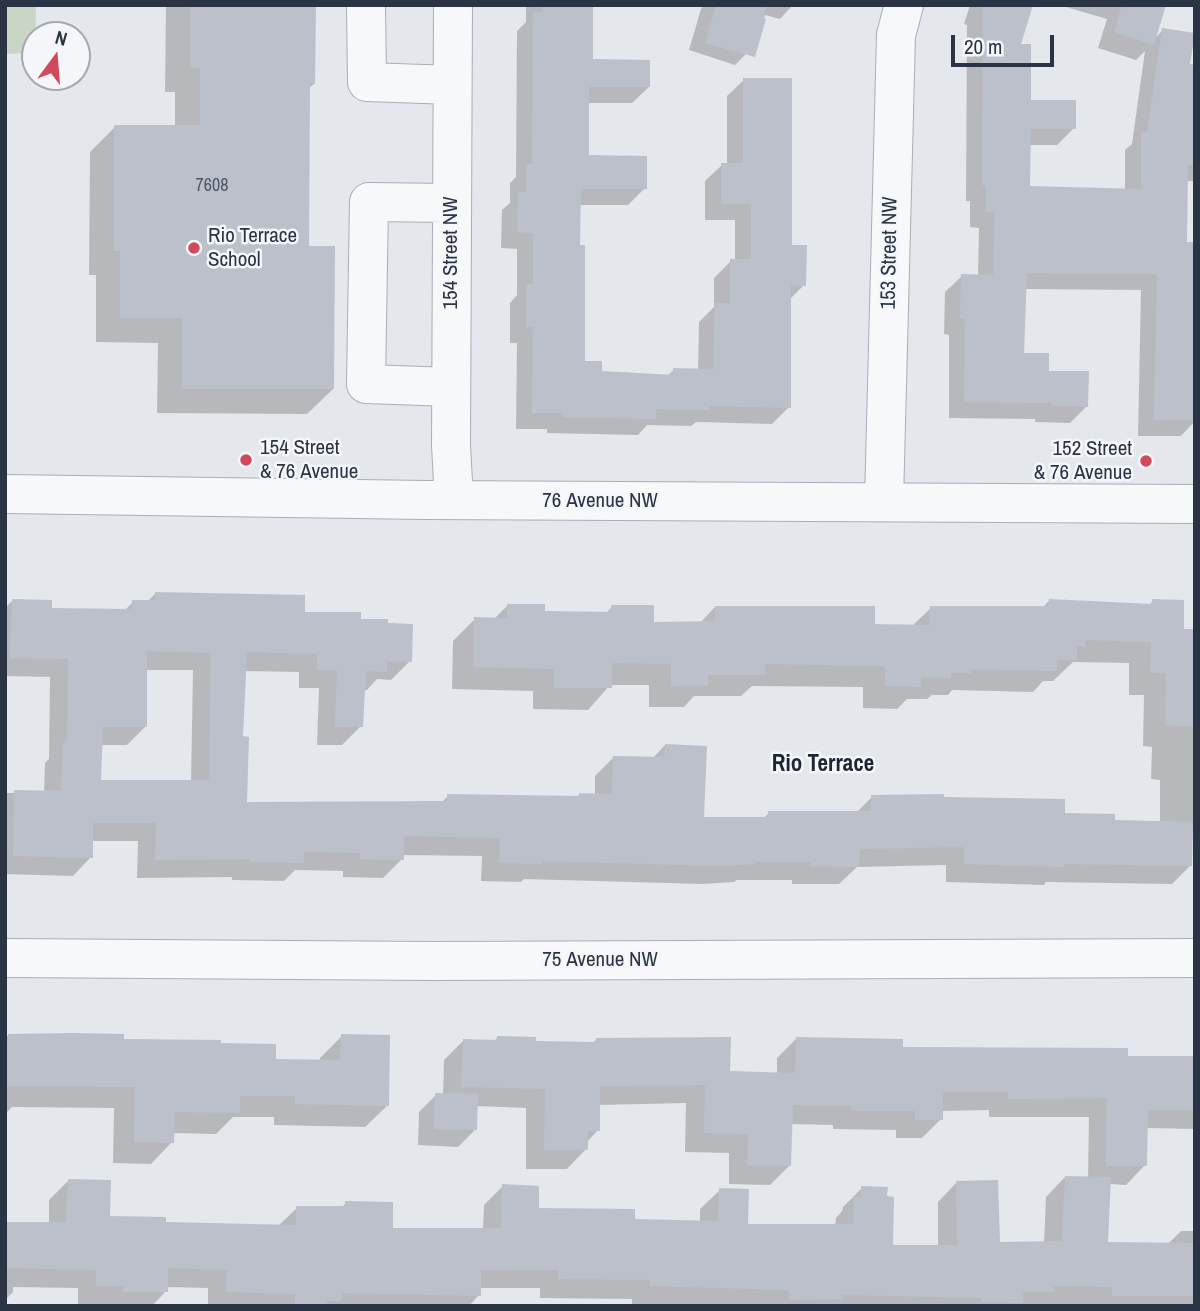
<!DOCTYPE html>
<html>
<head>
<meta charset="utf-8">
<style>
  body { margin:0 }
  #map { position:relative; width:1200px; height:1311px; overflow:hidden; background:#e4e7ec; font-family:"Archivo Narrow",sans-serif }
  canvas { display:block }
  .frame { position:absolute; inset:0; border:7px solid #2b3445; pointer-events:none }
  .north { position:absolute; left:21px; top:21px; width:70px; height:70px; box-sizing:border-box; background:#f4f6f9; border:2px solid #a4a8b1; border-radius:50%; rotate:16deg; font-size:19px; font-weight:700; line-height:28px; text-align:center; color:#2b3445 }
  .north::after { content:''; display:block; margin:auto; width:24px; height:32px; background:#d1495b; clip-path:polygon(50% 0,100% 100%,50% 72%,0 100%) }
  .scale { position:absolute; left:951px; top:35px; width:103px; height:32px; box-sizing:border-box; border:4px solid #2b3445; border-top:0; padding-left:9px; font-size:21px; line-height:24px; white-space:nowrap; color:#2b3445; -webkit-text-stroke:5px #f4f6f9; paint-order:stroke }
</style>
</head>
<body>
<div id="map">
<canvas width="1200" height="1311"></canvas>
<div class="frame"></div>
<div class="north">N</div>
<div class="scale">20 m</div>
</div>
<script>
const g = document.querySelector('canvas').getContext('2d');
g.lineJoin = 'round';
function fillPath(path, color) { g.fillStyle = color; g.fill(path, 'evenodd'); }
function strokePath(path, color, width, dash) { g.strokeStyle = color; g.lineWidth = width; g.lineCap = dash ? 'butt' : 'round'; g.setLineDash(dash || []); g.stroke(path); }
function drawText(font, color, halo, rows, align = 'center') {
  g.font = font + ' "Archivo Narrow",sans-serif'; g.lineWidth = 5; g.setLineDash([]); g.textBaseline = 'middle'; g.strokeStyle = halo; g.fillStyle = color; for (const [text, x, y, turn = 0] of rows) {
    g.save(); g.translate(x, y); g.rotate((+turn || 0) * Math.PI / 180); g.textAlign = isNaN(turn) ? turn : align; if (halo) g.strokeText(text, 0, 0); g.fillText(text, 0, 0); g.restore();
  }
}
fillPath(new Path2D(`
  M5,5H36L35,53L5,54Z`), '#c9d6c5');
fillPath(new Path2D(`
  M166,5H314V84L308,89V248L333,389L307,414L157,413L158,343L96,342V275H89L90,152L115,127H175V92H165Z
  M526,5H592L591,61L649,87L632,103H587V156L645,188L628,205H579L578,247L583,363L600,373L667,376L674,370H698L699,322L714,307V278L731,261H735V220H705V181L722,165H727V96L744,80L790,247L804,285L790,299L789,407L772,424L696,422L691,426L647,425L638,435L547,433V429H516L517,343H510V303L517,295V249L501,248L502,210L510,203V183L516,177L517,31L526,22Z
  M704,5H793L780,19L765,15L757,43L735,65L689,50L701,9Z
  M970,5H1031L1019,45L1029,102L1074,128L1057,145H1029L1028,188L1125,191V150L1132,144L1145,51L1136,60L1098,48L1107,19L1059,5H1164L1154,39L1163,30L1188,66L1195,67V181H1186V243L1195,244V421L1181,436H1138L1141,290L1024,289L1023,354L1087,406L1070,423L1035,422V419L949,418V335L944,334L945,292L962,276H978L979,228L970,227V201H966L967,25L964,24Z
  M155,594L360,621L410,661L391,680L377,679L367,690H363L361,726L342,745H317L319,688H299V672L244,671L242,738L245,804L441,803L448,796L576,797L580,794L595,795V776L613,758H653L665,745L702,819H763L769,813H856L872,797L942,799L1113,822L1160,823V780L1151,779L1152,747L1143,746L1144,695H1129V663L1073,662L1053,681H1043L1033,692L952,690L948,695H932L927,699H907L897,709L863,708V687L752,686L741,696H694L684,707H649V685H610L588,710L533,709V691L452,689L453,641L475,619H494L508,605L543,613H606L612,607L652,623H700L715,607L873,625L912,626L931,608H1042L1049,601L1148,606L1153,601L1182,630L1195,631V824H1191L1190,866L1172,884L1046,882L1044,885L946,882V865L857,867L839,884H792V880H737L734,882L702,884L524,879L521,882L481,881L482,856L402,855V859L383,878L343,877V871L295,870L284,881L232,880V877L137,878L138,841H91V857L73,876L5,874V793H44L45,763L49,759L50,677L5,676V608L12,601L50,610L124,611L133,602H147ZM145,670H193L191,782H99L101,745H127L145,727Z
  M5,1036H122V1041L219,1045L274,1061H320V1058L342,1036L387,1106L365,1127L274,1125V1117H233L216,1134L173,1133L172,1142L151,1164L113,1163L114,1108L12,1107L5,1114Z
  M497,1038L534,1043H593L597,1039L728,1073L777,1074V1058L796,1039L902,1049L1195,1058V1129L1146,1128L1145,1165L1126,1185L1109,1184L1106,1243L1168,1244L1181,1231H1195V1306H664L632,1305V1299L540,1298V1288H479V1295L469,1306H208V1288L166,1287V1291L152,1306L78,1304V1288L13,1287V1292L5,1300V1223L49,1224V1200L69,1180L108,1218L164,1224L278,1226L297,1208H341L346,1203L391,1229L483,1230L484,1205L503,1186L537,1210L633,1220L700,1223V1209L720,1190L746,1226H835L836,1218L842,1211L843,1207L862,1188L891,1246H938V1202L957,1182L998,1244L1044,1243L1046,1197L1065,1177L1088,1178L1089,1117H989V1110L941,1111V1119L922,1138H896V1130L833,1129V1125L790,1124V1165L770,1185L729,1184V1153L685,1152L686,1103L599,1105L598,1130L586,1143V1149L567,1169H526V1108L476,1106L475,1130L458,1147L418,1145L419,1112L436,1095H443L444,1060L463,1041L493,1042Z`), '#0003');
fillPath(new Path2D(`
  M190,5H316L315,84H310L309,246H335L334,389H182V318H120V251H114V125H200V68H190Z
  M542,5H593V59L650,60V87H589V155L647,156V189H581L580,245H585V361H602V371L673,375V368L713,369L715,303H730V259H751V204H721V163H743V78H792V245H807L806,286L791,285V408L710,406V410L656,409V419L563,417V413H532L533,327H526V284H533V233L517,232L518,192H526V164H532L533,12H542Z
  M716,5H767L763,18L766,19L755,57L705,43Z
  M983,5H1033L1021,44H1031V100H1076V129H1031L1030,186L1141,189V132H1147L1162,28L1195,33L1190,64L1195,65V165H1188L1187,242H1195V420H1154L1157,274L1027,273L1024,353H1049V371H1089L1088,407L1051,406V403L964,402L965,319H960L961,274L993,275L995,212L986,211V186L982,185Z
  M1122,5H1166L1154,45L1114,32Z
  M155,592L305,595V612H361V619H388V623L413,624L412,662L387,661V672L366,671L363,727H335L337,670H317V654L247,652L243,736L249,737L247,802L447,801V794L579,796V793L612,794L613,756L664,757L665,744L707,746L704,817H768V811H871V795L944,794V797L1065,799V813L1115,814V820L1193,822L1192,866L1064,864V867L964,864V847L860,849L859,867L810,866V862H755V864L722,866L542,861V864L499,863L500,838L404,836V860L360,859V853L304,852V863L250,862V859L155,860L156,823H93V858L13,856L14,790L61,791L63,743H67L68,659L10,658L12,599L52,600V608L132,609V600H155ZM147,651L211,653L209,780H101L103,727H147Z
  M1049,599L1152,604V599L1184,600V629H1195V727L1165,725L1166,673H1150L1151,642L1086,640L1085,647L1077,646V660H1057V671L972,669V673H951V678L921,677V687L885,686V666L765,664V675H708V685L671,686V664L612,663V688H554V669L473,667L474,617L507,618V604H545V611L611,612V605H654V622L715,621V606H875V624L929,625L930,606H1048Z
  M73,1033L124,1034V1039L221,1040V1043L276,1044V1059L340,1060L341,1034L390,1035L389,1106L295,1104V1096H240V1113L175,1112L174,1143L134,1142L135,1087L5,1086V1040H8V1034Z
  M497,1036L536,1037V1041L596,1042V1038L731,1037L730,1071L795,1073L796,1037L903,1039V1047L1128,1048V1056H1195V1110H1148L1147,1166H1106L1107,1098L1008,1099V1092H943V1120H915V1111H851V1106L793,1105L791,1166L747,1165L748,1134L704,1133L705,1085L600,1086V1131H588V1150H544L545,1089L461,1087L463,1039L497,1040Z
  M435,1093L478,1094L477,1130L434,1129Z
  M1065,1176L1111,1177L1108,1242L1195,1243V1296H1112V1287L1054,1286V1292H1023V1303L982,1302V1298L843,1295V1299L789,1300V1290L650,1286V1280L558,1279V1270H481V1296L342,1293L341,1301H327V1306H295V1294L226,1292L227,1270L168,1268V1292H123V1286H96V1270L5,1268V1222H66L68,1179L111,1180L110,1216L166,1217V1222L296,1225V1206H345V1201L393,1202V1228H501L502,1184L539,1186V1208L635,1209V1219L718,1221L719,1188L749,1189L748,1224H853L854,1196L861,1197V1186L888,1187L887,1196L894,1197L893,1245H957L956,1181L998,1180L1000,1242L1062,1241Z`), '#bbc0ca');
const minor = new Path2D(`
  M366,5L367,82L452,85
  M453,5L451,445L454,500
  M451,387L366,384L369,202L452,203
  M5,494L427,500L1195,504
  M884,502L896,35L904,5
  M5,958L434,961L1195,958`);
strokePath(minor, '#a9aeb7', 40);
strokePath(minor, '#f7f8fa', 38);
for (const [x, y, r, color] of [
  [194,248,7,"#d1495b"],
  [246,460,7,"#d1495b"],
  [1146,461,7,"#d1495b"]
]) { const dot = new Path2D(); dot.arc(x, y, r, 0, 2 * Math.PI); g.fillStyle = color; g.fill(dot); strokePath(dot, '#f4f6f9', 2.5); }
drawText('18px', '#4f5766', null, [
  ["7608",212,186]
]);
drawText('21px', '#2b3445', '#f4f6f9', [
  ["Rio Terrace",208,236],
  ["School",208,260],
  ["154 Street",260,448],
  ["& 76 Avenue",260,472],
  ["152 Street",1132,449,"right"],
  ["& 76 Avenue",1132,473,"right"]
], 'left');
drawText('21px', '#2b3445', '#f4f6f9', [
  ["154 Street NW",451,253,-90],
  ["153 Street NW",890,253,-89],
  ["76 Avenue NW",600,501],
  ["75 Avenue NW",600,960]
]);
drawText('bold 23px', '#1d2536', '#f4f6f9', [
  ["Rio Terrace",823,765]
]);
</script>
</body>
</html>
